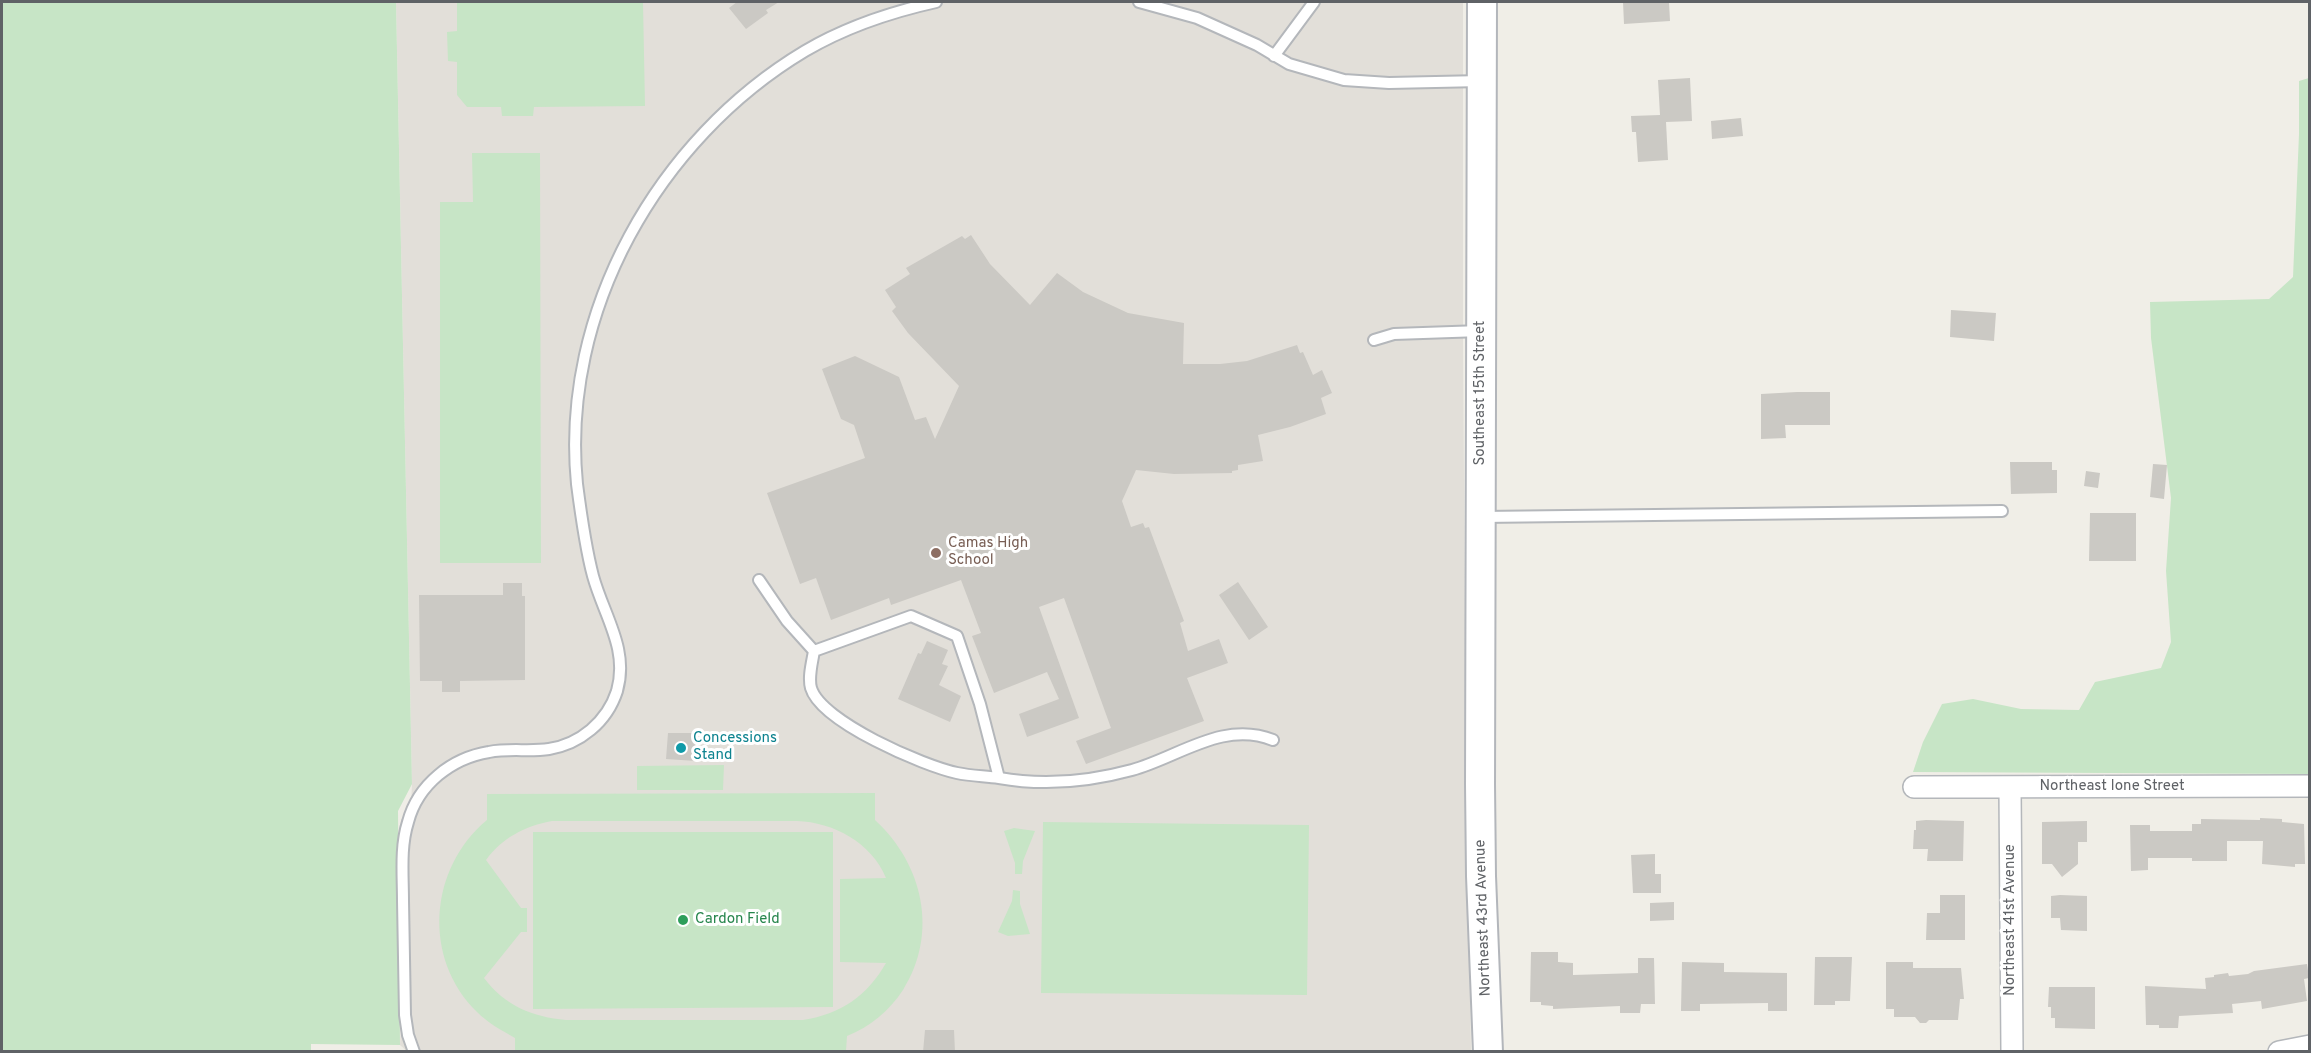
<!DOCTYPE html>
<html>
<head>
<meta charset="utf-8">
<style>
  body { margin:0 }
  #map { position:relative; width:2311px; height:1053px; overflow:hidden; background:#f0eee7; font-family:Overpass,sans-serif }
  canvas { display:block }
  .frame { position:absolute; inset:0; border:3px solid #5f6266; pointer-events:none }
</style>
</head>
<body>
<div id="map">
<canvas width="2311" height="1053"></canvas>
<div class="frame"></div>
</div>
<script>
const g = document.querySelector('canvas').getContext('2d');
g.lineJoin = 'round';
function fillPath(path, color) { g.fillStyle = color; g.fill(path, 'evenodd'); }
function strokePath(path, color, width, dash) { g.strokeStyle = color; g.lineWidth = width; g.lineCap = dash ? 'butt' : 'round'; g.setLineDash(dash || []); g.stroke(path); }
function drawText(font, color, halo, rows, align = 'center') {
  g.font = font + ' Overpass,sans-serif'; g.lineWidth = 6; g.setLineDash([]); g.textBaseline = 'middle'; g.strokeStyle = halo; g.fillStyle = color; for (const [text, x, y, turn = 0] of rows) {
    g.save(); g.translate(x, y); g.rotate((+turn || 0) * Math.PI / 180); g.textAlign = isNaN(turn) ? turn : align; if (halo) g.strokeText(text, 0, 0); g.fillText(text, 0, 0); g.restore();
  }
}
fillPath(new Path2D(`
  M396,2H1463V342L1466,764L1471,1051L408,1052L400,1045L412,784Z`), '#e2dfd9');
fillPath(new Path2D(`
  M2,2H396L412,784L398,811L400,1045L311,1044V1052H2Z
  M457,2H643L645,106L534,107L533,116H502L501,107H467L457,95V62L448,61L447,32L457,31Z
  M2309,78V774L1913,772L1923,742L1942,704L1973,699L2021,709L2079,710L2095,682L2161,668L2171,642L2166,571L2171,498L2151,338L2150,302L2269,299L2293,277L2299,134V81Z
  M472,153H540L541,563H440V202H473Z
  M724,765L723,790H637V766Z
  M875,793V820C923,864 939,933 903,990C889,1011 870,1027 847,1036L846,1051H515V1038C501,1030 488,1023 477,1012C422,958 429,868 487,820V794ZM552,821H797C833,822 872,843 886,878L840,879V962L886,963C867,996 841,1014 803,1020H566C533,1017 505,1006 484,978L521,932H527V908H521L486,860C502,838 525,826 552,821Z
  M1043,822L1309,825L1307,995L1041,993Z
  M1014,828L1035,831L1023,861L1022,874H1015V863L1004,831Z
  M533,832H833V1007L533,1009Z
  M1013,890L1020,891V904L1030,934L1008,936L998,932L1012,901Z`), '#c7e5c6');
fillPath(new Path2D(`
  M737,2H779L766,10L768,13L746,29L729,8Z
  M1623,2H1669L1670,21L1624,24Z
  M1690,78L1692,121L1666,122L1668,160L1638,162L1636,132H1632L1631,116L1660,115L1658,80Z
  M1741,118L1743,136L1712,139L1711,121Z
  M971,235L990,264L1030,305L1057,273L1083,292L1128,313L1184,323L1183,364H1220L1247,361L1297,345L1300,353L1303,352L1313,375L1322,370L1332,393L1321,398L1326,414L1290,427L1258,435L1263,461L1238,465V470L1232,471V473L1174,474L1136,470L1122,501L1131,527L1143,523L1145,528L1149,527L1184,621L1180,623L1188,651L1219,639L1228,663L1187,678L1204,721L1086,764L1076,741L1111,728L1064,598L1039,607L1079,718L1027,737L1019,714L1059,699L1047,672L994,693L972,636L981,633L961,580L891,605L889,598L831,620L816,578L800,584L767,493L865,458L854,425L841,419L822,369L855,356L899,377L915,420L926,417L935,439L959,386L908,333L892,311L896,307L885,290L910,274L906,268L962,236L965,239Z
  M1951,310L1996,313L1994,341L1950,337Z
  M1797,392H1830V425H1785L1786,438L1761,439V394Z
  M2010,462H2052V470H2057V493L2011,494Z
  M2153,464L2167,465L2164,499L2150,497Z
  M2086,471L2100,473L2098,488L2084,486Z
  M2090,513H2136V561H2089Z
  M1238,582L1268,627L1249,640L1219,595Z
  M503,583H522V596H525V680L460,681V692H442V681H420L419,595H503Z
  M927,641L948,650L942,664L948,666L939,685L961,696L950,722L898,699L918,653L921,654Z
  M668,733H695L696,761L666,759Z
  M2260,818L2282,819V822L2304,824L2305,864H2295V867L2262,864L2263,841H2227V861H2192V858H2148V870L2131,871L2130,825H2150V831H2192V824H2201V819L2260,820Z
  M1926,820L1964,821L1963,861H1927L1928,849H1913L1914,830H1916V821Z
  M2087,821V842H2078V864L2062,877L2052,864H2042V822Z
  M1655,854V874H1661V893H1633L1631,855Z
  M1940,895H1965V940H1926L1927,913H1940Z
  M2060,895L2087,896V931L2061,930L2060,918H2051V896Z
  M1674,902V920L1650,921V903Z
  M1531,952H1558V962L1573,963V975L1638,973V958H1654L1655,1004H1641L1640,1013H1620V1006L1553,1009V1006L1541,1005V1002H1530Z
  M1815,957H1852L1850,1001H1835V1005H1814Z
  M1682,962L1724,963V972L1787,973V1011H1768V1003L1700,1004V1011H1681Z
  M1886,962H1913V968H1961L1964,999H1960L1958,1020H1929L1926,1023H1920L1915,1017H1894V1009H1886Z
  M2307,964L2309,978L2304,979L2307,1001L2262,1009L2261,1001L2232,1004L2233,1013L2179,1016L2178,1028H2159V1025H2146L2145,986L2206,989L2205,978L2214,977V975L2228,973L2229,976L2248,974L2254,971Z
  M2049,987H2095V1029L2055,1028V1018H2051V1007H2048Z
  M925,1030H954L955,1052H923Z`), '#cbc9c4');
const lane = new Path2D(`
  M1139,2L1197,18L1257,45L1289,64L1344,80L1389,83L1482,81
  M1274,56L1314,2
  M1374,340L1394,334L1481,331
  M1481,517L2002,511
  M759,580L787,621L814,651L911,616L957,636L980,704L999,778C985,776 971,776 957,773C924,766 821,722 811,688C808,677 812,663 814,651
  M999,778C1044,786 1088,782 1132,770C1179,757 1223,720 1273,740
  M414,1052L408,1035L405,1015C404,977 404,939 403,901C403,875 400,847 408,822C418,784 452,758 489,752C509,748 530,752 549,749C580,744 607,722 617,691C629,649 604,616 593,576C585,546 581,515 577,484C560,312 658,139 805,51C844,28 891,12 936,2`);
const street = new Path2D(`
  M1914,787L2310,786
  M2010,788L2012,1052
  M2279,1052L2310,1046`);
const secondary = new Path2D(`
  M1482,2L1480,784L1481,876L1488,1052`);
strokePath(lane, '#b4b7bb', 14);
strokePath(street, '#b4b7bb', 24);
strokePath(secondary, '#b3b6bb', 32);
strokePath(lane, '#fff', 10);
strokePath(street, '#fff', 21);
strokePath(secondary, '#fff', 28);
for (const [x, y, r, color] of [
  [936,553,6,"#8d6e63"],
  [681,748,6,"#0f9aa8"],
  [683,920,6,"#2e9e5b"]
]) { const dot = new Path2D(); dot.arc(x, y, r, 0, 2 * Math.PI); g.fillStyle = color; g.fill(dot); strokePath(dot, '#fff', 2); }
drawText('15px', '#5f6266', '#fff', [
  ["Southeast 15th Street",1481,393,-90],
  ["Northeast Ione Street",2112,787],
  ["Northeast 43rd Avenue",1484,918,-92],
  ["Northeast 41st Avenue",2011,920,-90]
]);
drawText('15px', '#785e54', '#fff', [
  ["Camas High",948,544],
  ["School",948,561]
], 'left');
drawText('15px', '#0d838f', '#fff', [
  ["Concessions",693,739],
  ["Stand",693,756]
], 'left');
drawText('15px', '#27864d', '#fff', [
  ["Cardon Field",695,920]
], 'left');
</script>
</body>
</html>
